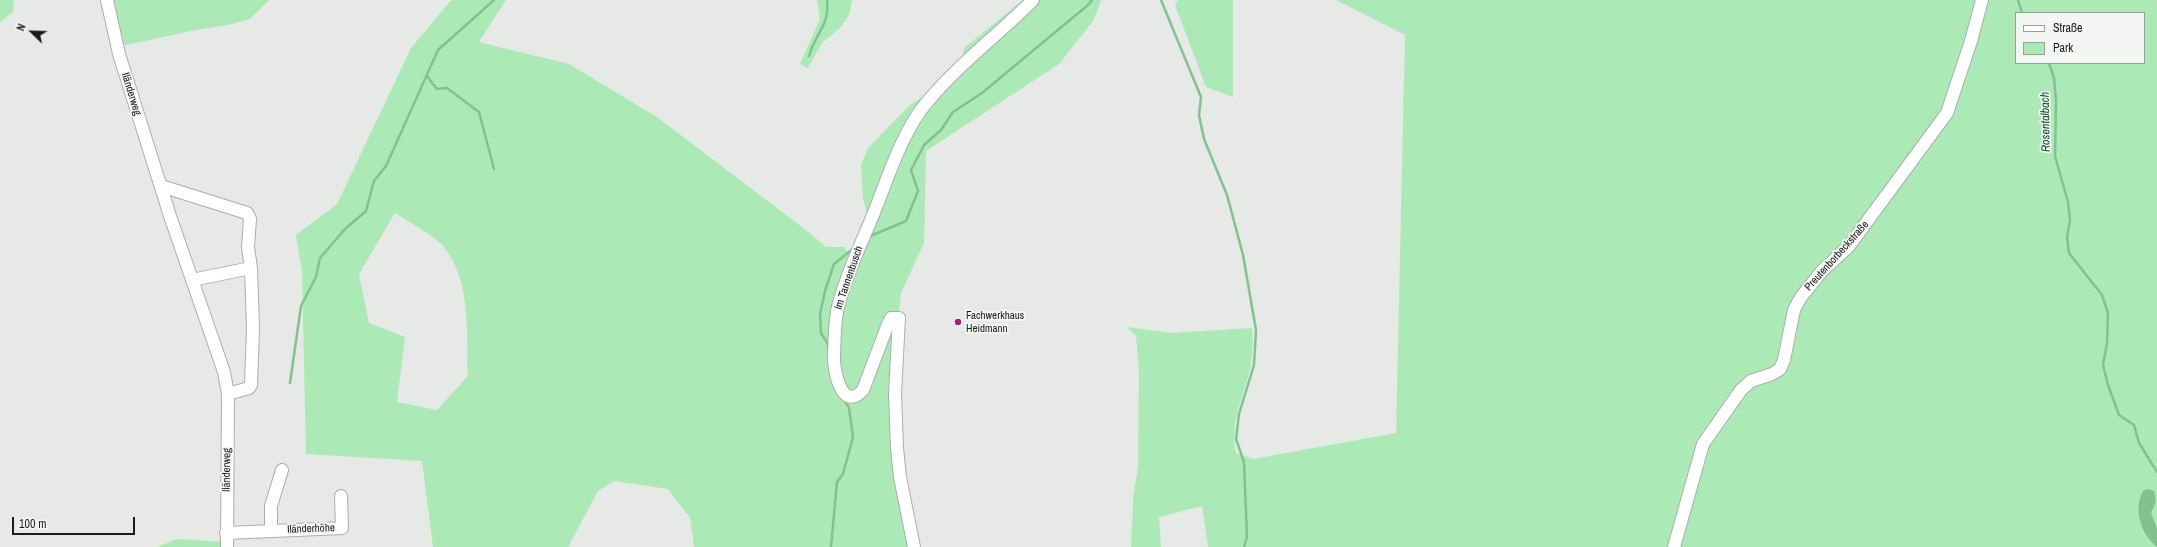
<!DOCTYPE html>
<html>
<head>
<meta charset="utf-8">
<style>
  body { margin:0 }
  #map { position:relative; width:2157px; height:547px; overflow:hidden; background:#e6e9e6; font-family:"Archivo Narrow",sans-serif }
  canvas { display:block }
  .legend { position:absolute; left:2015px; top:12px; width:130px; height:52px; box-sizing:border-box; background:#f3f6f3; border:1px solid #9c9f9d; margin:0; padding:5px 7px; list-style:none; font-size:12px; color:#1a1c1b }
  .legend li { display:flex; align-items:center; gap:8px; height:20px }
  .legend b { width:20px; border:1px solid #9c9f9d }
  .north { position:absolute; left:12px; top:12px; width:40px; height:40px; -webkit-text-stroke:3px #f3f6f3; paint-order:stroke; rotate:293deg; font-size:11px; font-weight:700; line-height:16px; text-align:center; color:#1a1c1b }
  .north::after { content:''; display:block; margin:auto; width:14px; height:18px; background:#1a1c1b; clip-path:polygon(50% 0,100% 100%,50% 72%,0 100%) }
  .scale { position:absolute; left:12px; top:517px; width:123px; height:18px; box-sizing:border-box; border:2px solid #1a1c1b; border-top:0; padding-left:5px; font-size:12px; line-height:14px; white-space:nowrap; color:#1a1c1b; -webkit-text-stroke:3px #f3f6f3; paint-order:stroke }
</style>
</head>
<body>
<div id="map">
<canvas width="2157" height="547"></canvas>
<ul class="legend">
<li><b style="height:5px;background:#fff"></b>Straße</li>
<li><b style="height:11px;background:#abeab7"></b>Park</li>
</ul>
<div class="north">N</div>
<div class="scale">100 m</div>
</div>
<script>
const g = document.querySelector('canvas').getContext('2d');
g.lineJoin = 'round';
function fillPath(path, color) { g.fillStyle = color; g.fill(path, 'evenodd'); }
function strokePath(path, color, width, dash) { g.strokeStyle = color; g.lineWidth = width; g.lineCap = dash ? 'butt' : 'round'; g.setLineDash(dash || []); g.stroke(path); }
function drawText(font, color, halo, rows, align = 'center') {
  g.font = font + ' "Archivo Narrow",sans-serif'; g.lineWidth = 3.5; g.setLineDash([]); g.textBaseline = 'middle'; g.strokeStyle = halo; g.fillStyle = color; for (const [text, x, y, turn = 0] of rows) {
    g.save(); g.translate(x, y); g.rotate((+turn || 0) * Math.PI / 180); g.textAlign = isNaN(turn) ? turn : align; if (halo) g.strokeText(text, 0, 0); g.fillText(text, 0, 0); g.restore();
  }
}
fillPath(new Path2D(`
  M0,0H14L13,12L0,22Z
  M111,0H269L250,19L228,25L196,30L121,46Z
  M451,0H506L479,42L569,64L657,117L811,234L826,247H844L853,259L844,282L834,382L859,398L888,327L895,329L894,389L911,547H694L690,518L668,489L614,481L598,491L568,547H433L422,461L306,454L302,272L296,235L337,204L411,48ZM395,213C407,221 435,236 443,246C472,281 466,333 468,376L437,410L397,402L405,337L369,323L359,274Z
  M817,0H852L850,13L841,27L822,43L808,68L800,64L820,19Z
  M1023,0H1101L1093,21L1059,64L926,151L924,243L901,293L899,311L890,316L861,390L852,394L841,380L838,317L868,217L863,198L861,166L868,148L909,106L945,81L962,61L964,48Z
  M1178,0H1233V97L1206,87L1175,5Z
  M1336,0H2157V547H1208L1202,506L1159,517L1161,547H1131L1133,499L1138,466L1139,369L1136,336L1127,327L1171,333L1252,328C1253,340 1253,353 1251,365C1245,394 1229,422 1236,453L1253,459L1396,433L1405,35ZM2016,13H2144V63H2016Z
  M177,539L225,542L226,547H157Z`), '#abeab7');
fillPath(new Path2D(`
  M2149,489L2154,491C2157,501 2156,504 2151,512L2157,529V547C2141,535 2132,507 2144,490Z`), '#83c290');
strokePath(new Path2D(`
  M1161,0L1201,97L1199,115L1204,139L1227,195L1243,255L1256,330L1254,365L1239,414L1236,439L1244,462L1247,537L1244,547
  M2018,0L2022,13
  M809,56C815,33 830,26 827,0
  M2049,63L2054,78L2056,101L2055,156L2068,202L2070,220L2067,237L2069,253L2102,295L2108,313L2107,343L2103,365L2108,385L2119,415L2134,425L2139,443L2157,472
  M427,76L437,89L447,88L479,112L494,169
  M868,237L906,221L918,191L911,170L924,145L941,130L953,112L982,93L1088,5L1092,0
  M830,347L821,333L820,314L825,291L834,264L854,248
  M290,383L301,306L316,277L320,258L345,229L366,211L374,181L386,166L438,50L494,0
  M831,547L837,482L843,474L853,437L849,408L843,398`), '#83c290', 2.5);
const minor = new Path2D(`
  M107,0L119,54L170,216L224,372L228,394L227,547
  M161,186L247,213L250,219L248,247L251,268L253,328L251,385L249,388L228,394
  M192,280L251,268
  M271,531V506L282,470
  M226,533L342,528L341,496
  M914,547L900,477L897,448L895,394L899,318H891L888,324L863,390C841,414 833,368 834,354C835,337 834,319 839,303C847,273 861,244 873,215C888,178 902,131 928,101C959,64 999,34 1033,0
  M1674,547L1703,444L1741,390L1751,381L1772,374L1780,369L1784,360L1794,310L1801,297L1822,271L1849,246L1947,113L1971,41L1982,0`);
strokePath(minor, '#abaeac', 14);
strokePath(minor, '#fff', 12);
for (const [x, y, r, color] of [
  [958,322,4,"#9c247d"]
]) { const dot = new Path2D(); dot.arc(x, y, r, 0, 2 * Math.PI); g.fillStyle = color; g.fill(dot); strokePath(dot, '#f3f6f3', 1.5); }
drawText('11px', '#1a1c1b', '#f3f6f3', [
  ["Iländerweg",131,94,73],
  ["Preutenborbeckstraße",1837,256,-48],
  ["Im Tannenbusch",849,278,-71],
  ["Iländerweg",227,470,-89],
  ["Iländerhöhe",311,529,-2]
]);
drawText('11px', '#1a1c1b', '#f3f6f3', [
  ["Fachwerkhaus",966,316],
  ["Heidmann",966,329]
], 'left');
drawText('italic 12px', '#065023', '#f3f6f3', [
  ["Rosentalbach",2046,122,-91]
]);
</script>
</body>
</html>
